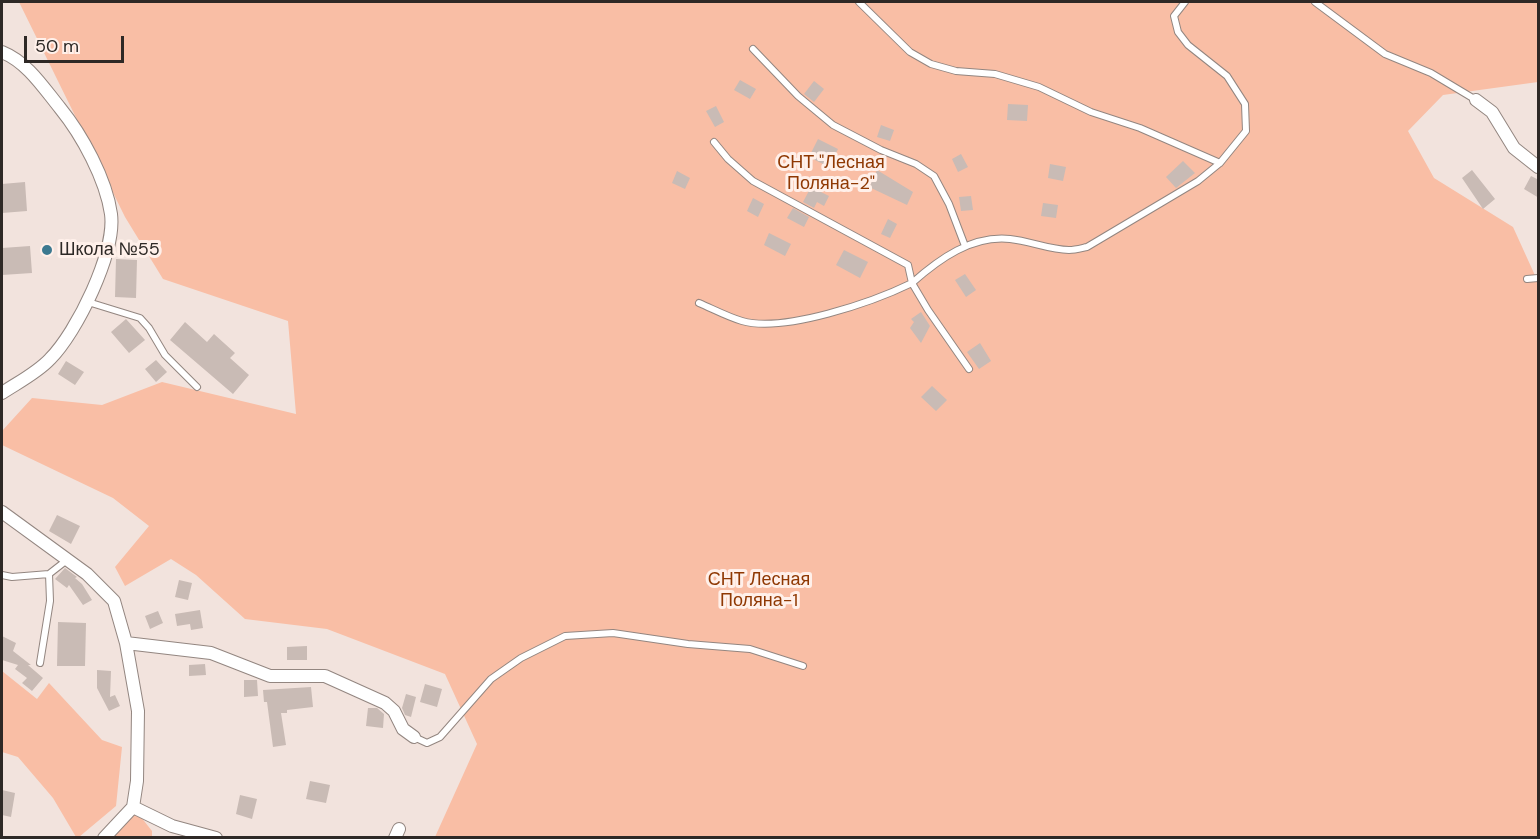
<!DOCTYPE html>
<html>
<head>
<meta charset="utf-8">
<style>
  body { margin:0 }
  #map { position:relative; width:1540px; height:839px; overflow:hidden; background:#f2e3dd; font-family:"DM Sans",sans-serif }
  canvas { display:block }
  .frame { position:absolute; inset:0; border:3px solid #2e2926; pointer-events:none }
  .scale { position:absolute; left:24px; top:36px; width:100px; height:27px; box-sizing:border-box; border:3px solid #2e2926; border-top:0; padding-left:8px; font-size:18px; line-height:21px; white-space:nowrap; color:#2e2926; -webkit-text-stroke:4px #fff0ea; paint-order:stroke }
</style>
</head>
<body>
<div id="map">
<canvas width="1540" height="839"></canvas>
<div class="frame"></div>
<div class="scale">50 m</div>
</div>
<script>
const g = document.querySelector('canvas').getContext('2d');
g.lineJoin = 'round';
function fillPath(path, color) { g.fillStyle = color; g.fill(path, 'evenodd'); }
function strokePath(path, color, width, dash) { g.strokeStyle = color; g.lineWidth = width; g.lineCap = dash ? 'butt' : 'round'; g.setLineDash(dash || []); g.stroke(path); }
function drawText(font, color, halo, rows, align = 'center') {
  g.font = font + ' "DM Sans",sans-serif'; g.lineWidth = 6; g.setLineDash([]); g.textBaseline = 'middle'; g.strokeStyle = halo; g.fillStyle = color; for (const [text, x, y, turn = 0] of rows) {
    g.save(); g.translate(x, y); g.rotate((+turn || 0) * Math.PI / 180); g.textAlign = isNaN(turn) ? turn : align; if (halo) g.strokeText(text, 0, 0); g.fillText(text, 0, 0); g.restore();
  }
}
fillPath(new Path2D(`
  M19,2H1538V82L1443,95L1408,131L1434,178L1513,227L1538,282V837H435L477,744L445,674L327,629L245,619L196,575L171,559L125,586L115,567L149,526L113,498L2,445V431L32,398L102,405L162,382L296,414L288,321L163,279L125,217Z
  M2,671L37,699L49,683L102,740L122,747L116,806L79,837H76L53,798L18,757L2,752Z
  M133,807L152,831V837L104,838Z`), '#f9bea5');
fillPath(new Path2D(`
  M740,80L756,89L750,99L734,90Z
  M814,81L824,89L814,102L804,94Z
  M1008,104L1028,105L1027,121L1007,120Z
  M716,106L724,122L715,127L706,111Z
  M881,125L894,130L890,141L877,137Z
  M818,139L838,149L829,167L809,157Z
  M961,154L968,167L958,172L952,159Z
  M1183,161L1195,173L1176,188L1166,177Z
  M1050,164L1066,167L1063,181L1048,178Z
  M877,170L913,192L907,205L869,187Z
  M1472,170L1495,199L1483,209L1462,178Z
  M677,171L690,178L685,189L672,183Z
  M1531,176L1539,180V198L1524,189Z
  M25,182L27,211L2,213V184Z
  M811,187L829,196L824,206L817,202L814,208L803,202Z
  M971,196L973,210L961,211L959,197Z
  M753,198L764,204L758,217L747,211Z
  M1043,203L1058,205L1056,218L1041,216Z
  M793,208L809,217L804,227L787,218Z
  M888,219L897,224L890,238L881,234Z
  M769,233L791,244L785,256L764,245Z
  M30,246L32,273L2,275V248Z
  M844,250L868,262L860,278L836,265Z
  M116,259L137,260L136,298L115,297Z
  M965,274L976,290L966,297L955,280Z
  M921,312L930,326L921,343L910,328L914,322L911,319Z
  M126,319L145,340L129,353L111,332Z
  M185,322L207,342L214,334L235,353L230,358L249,375L233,394L170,340Z
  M980,343L991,361L979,369L967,352Z
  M156,360L167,372L156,382L145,369Z
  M66,361L84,372L75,385L58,374Z
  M932,386L947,400L936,411L921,397Z
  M57,515L80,526L71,544L49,531Z
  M65,568L77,577L75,578L82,584L92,600L83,605L69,585L67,588L55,579Z
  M179,580L192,583L188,600L175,597Z
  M200,610L203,628L191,630L190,624L177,626L175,614Z
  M158,611L163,623L150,629L145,616Z
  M58,622L86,623L85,666H57Z
  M2,636L16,643L13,651L31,665H28L43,678L32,691L22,683L27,678L15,669L18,665L2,660Z
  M307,646V660H287V647Z
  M205,664L206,675L189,676V665Z
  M97,670L111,671L110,697L115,695L120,706L109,711L97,688Z
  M244,680H257L258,696L244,697Z
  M425,684L442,689L437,707L420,702Z
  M311,687L313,707L287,710V713H281L286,745L273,747L267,702H264L263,690Z
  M406,694L416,697L411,717L405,715L402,708Z
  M368,708H377L384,714L383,728L366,726Z
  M310,781L330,785L326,803L306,799Z
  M2,790L15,793L11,817L2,815Z
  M240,795L257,799L252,819L236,814Z`), '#c9bbb5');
const lane = new Path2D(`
  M859,2L910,52L931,64L956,71L995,74L1039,87L1091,112L1140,128L1220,163
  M1315,2L1385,54L1431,73L1476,100
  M753,49L798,96L833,125L881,150L916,164L934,176L949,204L965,246
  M714,142L728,159L753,181L908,265L912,283C939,259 972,235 1010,239C1030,241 1050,250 1069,250C1075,250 1082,248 1087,247L1198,181L1220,163L1246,131L1245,104L1227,76L1188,45L1178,32L1174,16L1185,2
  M1527,279L1538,278
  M88,302L140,318L149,328L165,355L197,387
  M699,303C713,309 728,317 742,321C784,333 873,302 912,283L928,310L969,369
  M2,575L12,577L49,574L67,560
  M40,663L50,601L49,574
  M414,737L427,743L440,737L491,679L521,658L565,636L613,633L688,644L750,649L803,666`);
const street = new Path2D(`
  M2,52C27,62 43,87 60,108C82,135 106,179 111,214C116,252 77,332 50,359C37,373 17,383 2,393
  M1476,100L1492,112L1514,148L1538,167
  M2,512L87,574L114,601L126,643L138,711L137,781L133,807L104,838
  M126,643L211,653L270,676H325L385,703L394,711L403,729L414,737
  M133,807L172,826L216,838
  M395,838L399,829`);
strokePath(lane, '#938680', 8);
strokePath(street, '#938680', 14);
strokePath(lane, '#fff', 6);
strokePath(street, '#fff', 12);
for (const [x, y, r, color] of [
  [47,250,6,"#3c7990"]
]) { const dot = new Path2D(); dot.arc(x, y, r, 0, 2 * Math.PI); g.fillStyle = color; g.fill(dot); strokePath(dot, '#fff0ea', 2); }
drawText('18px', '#8f3803', '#fff0ea', [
  ["СНТ \"Лесная",831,163],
  ["Поляна-2\"",831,184],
  ["СНТ Лесная",759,580],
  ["Поляна-1",759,601]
]);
drawText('18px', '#2e2926', '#fff0ea', [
  ["Школа №55",59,250]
], 'left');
</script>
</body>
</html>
